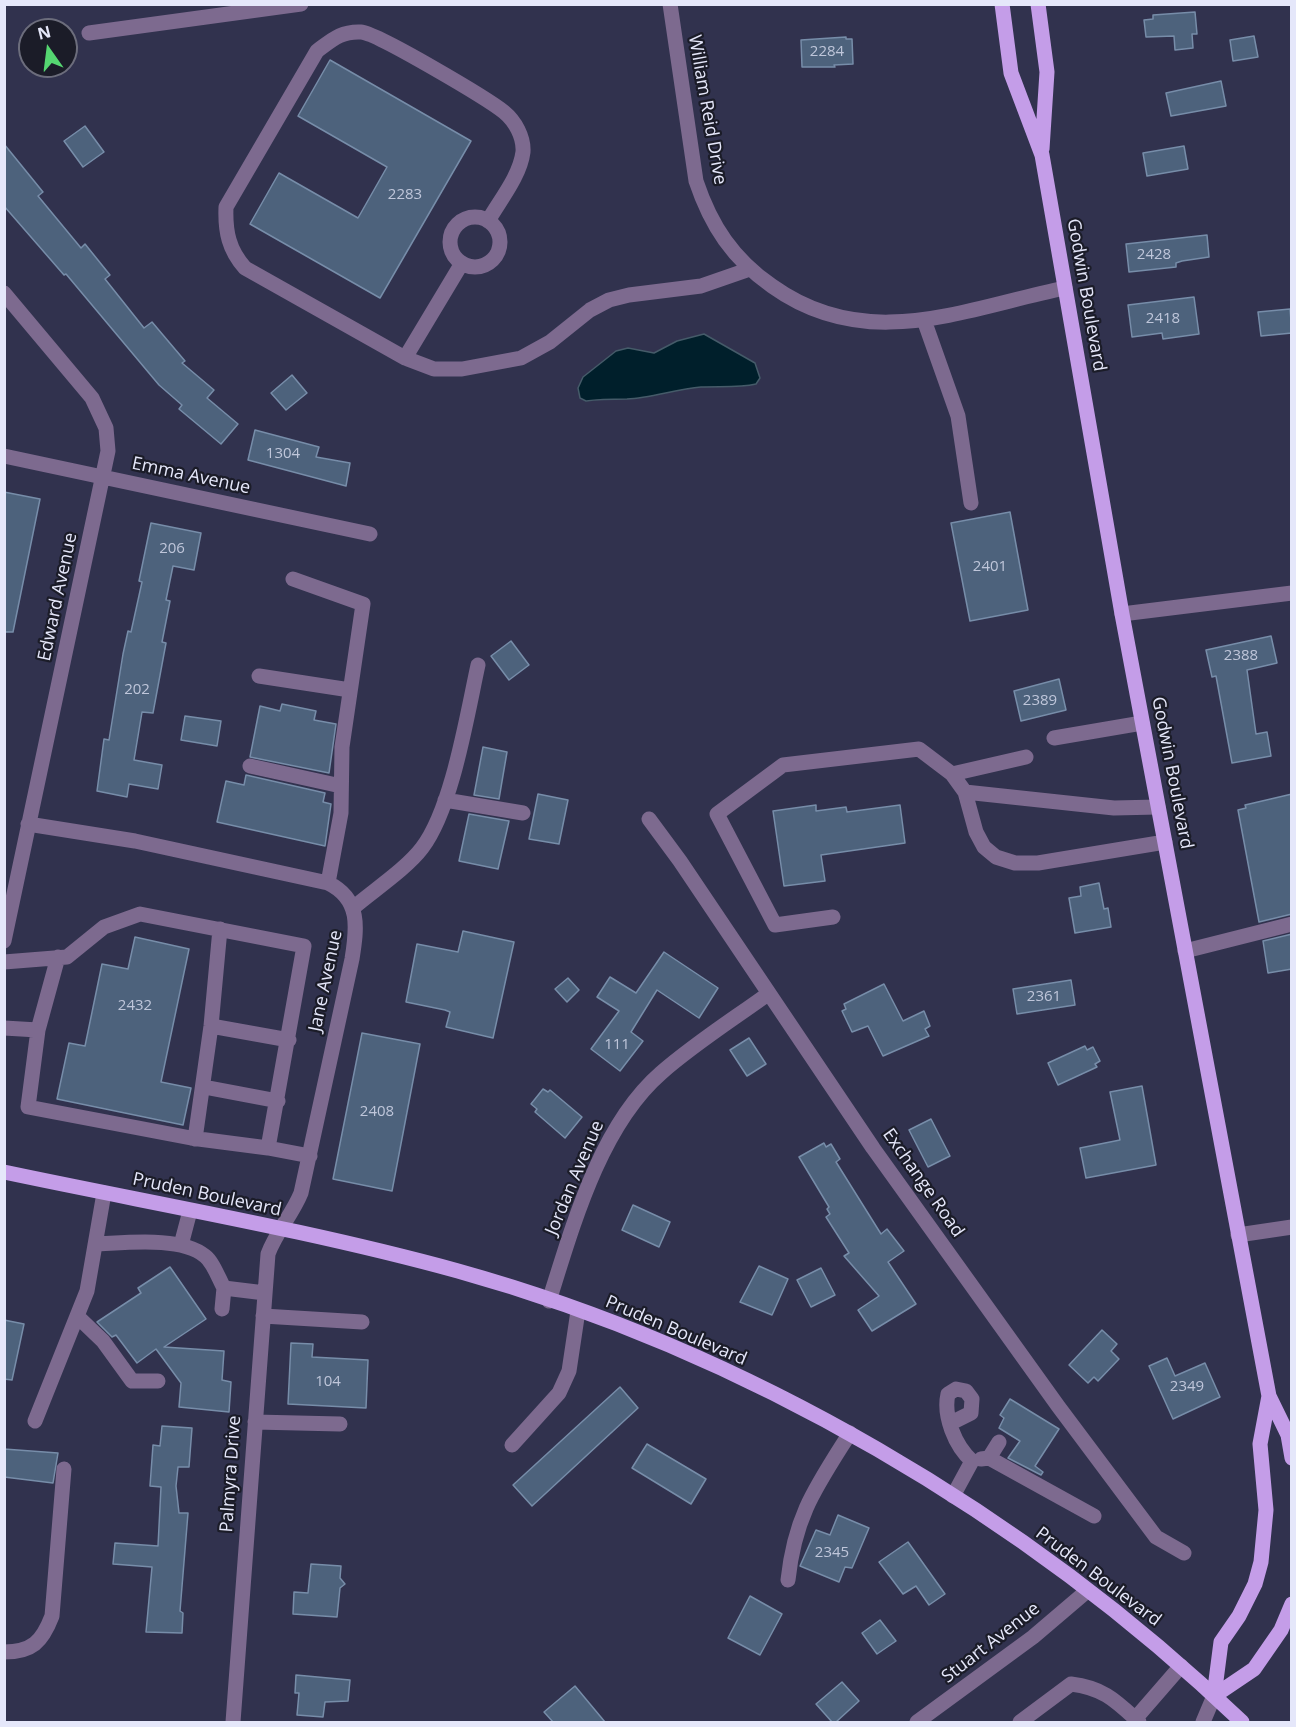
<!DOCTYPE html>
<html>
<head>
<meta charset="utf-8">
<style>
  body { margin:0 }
  #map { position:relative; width:1296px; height:1727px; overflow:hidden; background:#31324e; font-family:"Open Sans",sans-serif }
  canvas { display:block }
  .frame { position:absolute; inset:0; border:6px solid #e5e7fa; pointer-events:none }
  .north { position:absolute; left:18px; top:18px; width:60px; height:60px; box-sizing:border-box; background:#1b1c28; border:2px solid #6c6d7c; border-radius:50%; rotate:346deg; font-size:16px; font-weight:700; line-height:24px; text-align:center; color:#e5e7fa }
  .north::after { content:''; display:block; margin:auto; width:21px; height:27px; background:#55d671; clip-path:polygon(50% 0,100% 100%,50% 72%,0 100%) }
</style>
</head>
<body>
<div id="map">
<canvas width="1296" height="1727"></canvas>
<div class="frame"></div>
<div class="north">N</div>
</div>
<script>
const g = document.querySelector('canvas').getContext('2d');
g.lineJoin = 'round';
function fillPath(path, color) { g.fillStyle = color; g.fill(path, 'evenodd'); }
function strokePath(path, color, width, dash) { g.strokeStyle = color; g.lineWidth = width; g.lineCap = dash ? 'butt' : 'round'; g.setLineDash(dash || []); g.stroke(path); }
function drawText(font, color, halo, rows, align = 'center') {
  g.font = font + ' "Open Sans",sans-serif'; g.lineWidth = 4.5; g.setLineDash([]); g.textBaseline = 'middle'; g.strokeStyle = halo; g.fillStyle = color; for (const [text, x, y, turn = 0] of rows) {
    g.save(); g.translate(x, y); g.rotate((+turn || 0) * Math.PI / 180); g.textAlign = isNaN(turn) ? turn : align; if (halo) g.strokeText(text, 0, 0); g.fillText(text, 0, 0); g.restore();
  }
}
const water = new Path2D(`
  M704,334L755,363L760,378L756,384C739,388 719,386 701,387C676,389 651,398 627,399C613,399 600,399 586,401L580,398L578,388L583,377L616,351L628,348L654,353L677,341Z`);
fillPath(water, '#001f2b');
strokePath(water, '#455b69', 1.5);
const building = new Path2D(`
  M1195,12L1197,34H1192L1193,48L1175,50L1174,36L1146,37L1144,20L1153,19V15Z
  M1254,36L1258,57L1233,61L1230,40Z
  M846,37V39H852L853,64L834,65L835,67H802L801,40Z
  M330,60L471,141L380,298L250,224L279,173L358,218L387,167L298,116Z
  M1221,81L1226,106L1171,116L1166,93Z
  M85,126L104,152L83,167L64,141Z
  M4,144L43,192L38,196L81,248L85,244L110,275L105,279L144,328L152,322L185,361L182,363L214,390L207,398L238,424L221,444L179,409L182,405L159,385L66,274L64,275L4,206Z
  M1184,146L1188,169L1147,176L1143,153Z
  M1207,235L1209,257L1182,261L1176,263V267L1129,272L1126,244Z
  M1194,297L1199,334L1163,339L1162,333L1132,337L1128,305Z
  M1290,309L1292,333L1261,336L1258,312Z
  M292,375L307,393L286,410L271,393Z
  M255,430L319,447L316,457L350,463L346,486L248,460Z
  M4,492L40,499L13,632H4Z
  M1010,512L1028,610L970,621L951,523Z
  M151,523L201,533L194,570L173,566L166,600L170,601L162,642L166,643L153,713L142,712L134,760L162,765L158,789L129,784L127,797L97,791L104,739L109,740L123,654L128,631L131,632L142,582L139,581Z
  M1271,636L1277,663L1247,670L1256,734L1267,732L1271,756L1232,763L1216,676L1212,677L1206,650Z
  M511,641L529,665L509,680L491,656Z
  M1059,679L1066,710L1021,721L1014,691Z
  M282,704L316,711L314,720L336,724L329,773L250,757L260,706L280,711Z
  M185,716L221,721L217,746L181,740Z
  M483,747L507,752L499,799L474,795Z
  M246,775L325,793L323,802L331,804L325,846L217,822L226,781L244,785Z
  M538,794L568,800L559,844L529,839Z
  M1292,794V914L1259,922L1238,810L1246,808L1245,805Z
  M816,805V811L846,807L847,812L900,805L905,843L821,855L825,881L784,886L773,811Z
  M469,814L509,821L498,869L459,861Z
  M1099,883L1104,909L1108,908L1111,927L1075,933L1069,898L1081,896L1080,887Z
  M463,931L514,942L493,1038L446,1027L450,1012L445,1010L406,1002L417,944L458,952Z
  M1292,934V969L1268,973L1263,941Z
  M135,937L189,949L161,1082L191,1088L183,1125L57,1099L69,1043L85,1046L102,964L128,969Z
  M664,952L718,988L699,1018L657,990L631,1032L643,1041L620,1071L591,1049L619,1011L597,997L610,977L636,993Z
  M568,978L579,990L567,1002L555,989Z
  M1071,980L1075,1005L1017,1014L1013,989Z
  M884,984L903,1021L924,1011L930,1026L925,1029L929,1036L883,1056L868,1026L852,1032L842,1011L846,1009L844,1004Z
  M362,1033L420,1044L392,1191L333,1179Z
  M749,1038L766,1064L747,1076L730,1050Z
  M1085,1046L1087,1050L1093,1047L1100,1061L1095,1064L1097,1067L1058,1085L1048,1063Z
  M1142,1086L1156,1165L1086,1178L1080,1148L1120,1140L1110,1092Z
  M543,1089L548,1092L550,1090L582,1117L565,1138L535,1112L537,1109L531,1104Z
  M931,1119L950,1156L928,1167L909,1130Z
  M824,1143L826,1147L831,1144L840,1159L836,1162L881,1234L887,1229L904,1251L888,1262L916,1304L872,1331L858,1310L879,1296L844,1256L849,1253L826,1217L830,1214L827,1209L829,1207L799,1157Z
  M633,1205L670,1222L659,1247L622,1230Z
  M759,1266L788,1279L772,1315L740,1302Z
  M170,1267L206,1319L164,1347L224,1351L222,1380L231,1382L229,1412L179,1407L181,1383L156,1349L137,1363L116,1335L112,1337L97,1322L141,1293L138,1288Z
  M821,1268L835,1295L811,1307L797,1280Z
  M4,1320L24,1324L12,1380L4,1379Z
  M1102,1330L1117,1344L1111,1351L1119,1359L1098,1381L1094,1377L1088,1383L1069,1365Z
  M291,1343L313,1344L312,1357L368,1360L366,1408L288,1404Z
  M1167,1358L1175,1376L1205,1363L1220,1397L1173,1419L1149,1366Z
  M620,1387L638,1408L532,1506L513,1485Z
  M1010,1399L1059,1429L1035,1466L1043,1472L1041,1475L1008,1458L1020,1441L999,1428L1004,1418L1000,1415Z
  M162,1426L192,1428L189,1467H178L176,1486L179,1513H188L180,1611L183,1613L182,1633L146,1632L152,1567L113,1564L115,1543L158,1546L161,1487L150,1486L153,1445L160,1446Z
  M647,1444L706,1479L691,1504L632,1468Z
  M4,1449L58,1453L53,1483L4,1477Z
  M838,1515L869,1528L852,1568L845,1567L839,1582L800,1566L816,1530L830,1535Z
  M908,1542L945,1594L929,1605L916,1586L903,1594L879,1562Z
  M311,1564L341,1566L340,1578L345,1584L340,1588L337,1617L293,1614L294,1592L308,1593Z
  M750,1596L782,1614L760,1655L728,1638Z
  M880,1620L896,1641L877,1654L862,1633Z
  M296,1675L350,1680L348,1701L325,1702L323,1717L297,1715L299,1693H295Z
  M842,1682L859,1701L836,1722H832L816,1704Z
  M575,1686L605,1722H553L544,1712Z`);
fillPath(building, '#4d627c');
strokePath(building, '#778da9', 1.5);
strokePath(new Path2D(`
  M670,4L696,181C711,226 733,259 772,286C867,354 963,309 1065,288
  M89,33L301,4
  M450 242a25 25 0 1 1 50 0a25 25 0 1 1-50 0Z
  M488,221C500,200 520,176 523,152C524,137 515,121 504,112C488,99 377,33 361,32C341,31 332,40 317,51L226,207C225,232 229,250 245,268L405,358L434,369H462L521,358L550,342L590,310L609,300L629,295L701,286L750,269
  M4,293L92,398L106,428L108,451L4,941
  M924,320L958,416L971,503
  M405,358L462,263
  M4,456L370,534
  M293,579L363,604L342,747L341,813L328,883
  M1122,614L1292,593
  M259,676L350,690
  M1054,738L1142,723
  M250,766L341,786
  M952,774L965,792L976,832L984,847L996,857L1015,863H1038L1165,842
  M965,792L1114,808L1158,807
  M445,800L523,813
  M649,819L680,861L873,1148L1058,1406L1156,1537L1184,1553
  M28,824L135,841L328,883C361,899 357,928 352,959L301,1193C292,1215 276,1232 268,1254L233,1722
  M353,908C374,890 406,869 422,848C452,809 467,715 478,665
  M833,917L775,925L717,814L783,765L919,749L952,774L1026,757
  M1185,951L1292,924
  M4,962L67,957L104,927L140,914L304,946L268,1148L310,1156
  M211,1026L289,1040
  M4,1028L38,1030L58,957
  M38,1030L28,1107L191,1138L268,1148
  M204,1087L278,1101
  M195,1139L211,1026L220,929
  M1238,1235L1292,1227
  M95,1244C125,1243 181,1236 205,1256C213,1262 219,1279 224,1288L265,1293
  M181,1245L190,1211
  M549,1301C573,1225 600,1126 661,1073C694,1044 732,1020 768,994
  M222,1309L224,1288
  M263,1316L362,1322
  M78,1317L103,1341L132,1381H158
  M35,1421L87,1291L104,1193
  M255,1422L340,1424
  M951,1423L971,1413L972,1399L966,1391L956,1389L948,1394C943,1416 955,1446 972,1461
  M512,1445L559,1393L569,1371L578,1311
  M989,1458L1094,1516
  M981,1459L989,1458L999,1442
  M953,1496L972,1461
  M788,1580C795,1515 816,1487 850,1433
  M4,1652C32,1652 42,1642 52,1616L64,1469
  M1135,1719L1181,1666
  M917,1722L1033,1637L1087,1591
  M1020,1722L1071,1684C1104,1688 1116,1701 1139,1722
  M1203,1722L1214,1696`), '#7d6a8f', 15);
strokePath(new Path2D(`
  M1002,4L1011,73L1042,155L1122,614L1269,1396L1288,1435L1292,1458
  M1038,4L1047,72L1042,149
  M4,1172C155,1204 309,1230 458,1271C746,1351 1027,1516 1242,1722
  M1214,1696L1221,1642L1239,1616L1255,1584L1261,1562L1266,1510L1260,1444L1269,1396
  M1214,1696L1254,1669L1281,1630L1292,1604`), '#c49de8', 15);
drawText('15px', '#bfc6da', null, [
  ["2284",827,52],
  ["2283",405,195],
  ["2428",1154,255],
  ["2418",1163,319],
  ["1304",283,454],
  ["206",172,549],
  ["2401",990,567],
  ["2388",1241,656],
  ["202",137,690],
  ["2389",1040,701],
  ["2361",1044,997],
  ["2432",135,1006],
  ["111",617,1045],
  ["2408",377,1112],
  ["104",328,1382],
  ["2349",1187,1387],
  ["2345",832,1553]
]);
drawText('18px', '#e5e7fa', '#1b1c28', [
  ["William Reid Drive",707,110,80],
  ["Godwin Boulevard",1086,295,80],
  ["Emma Avenue",191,476,12],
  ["Edward Avenue",58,597,-78],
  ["Godwin Boulevard",1172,773,79],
  ["Jane Avenue",326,981,-78],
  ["Jordan Avenue",575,1178,-67],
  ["Exchange Road",923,1183,55],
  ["Pruden Boulevard",207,1195,12],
  ["Pruden Boulevard",676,1331,23],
  ["Palmyra Drive",231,1474,-86],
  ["Pruden Boulevard",1098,1577,37],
  ["Stuart Avenue",991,1643,-38]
]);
</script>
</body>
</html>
